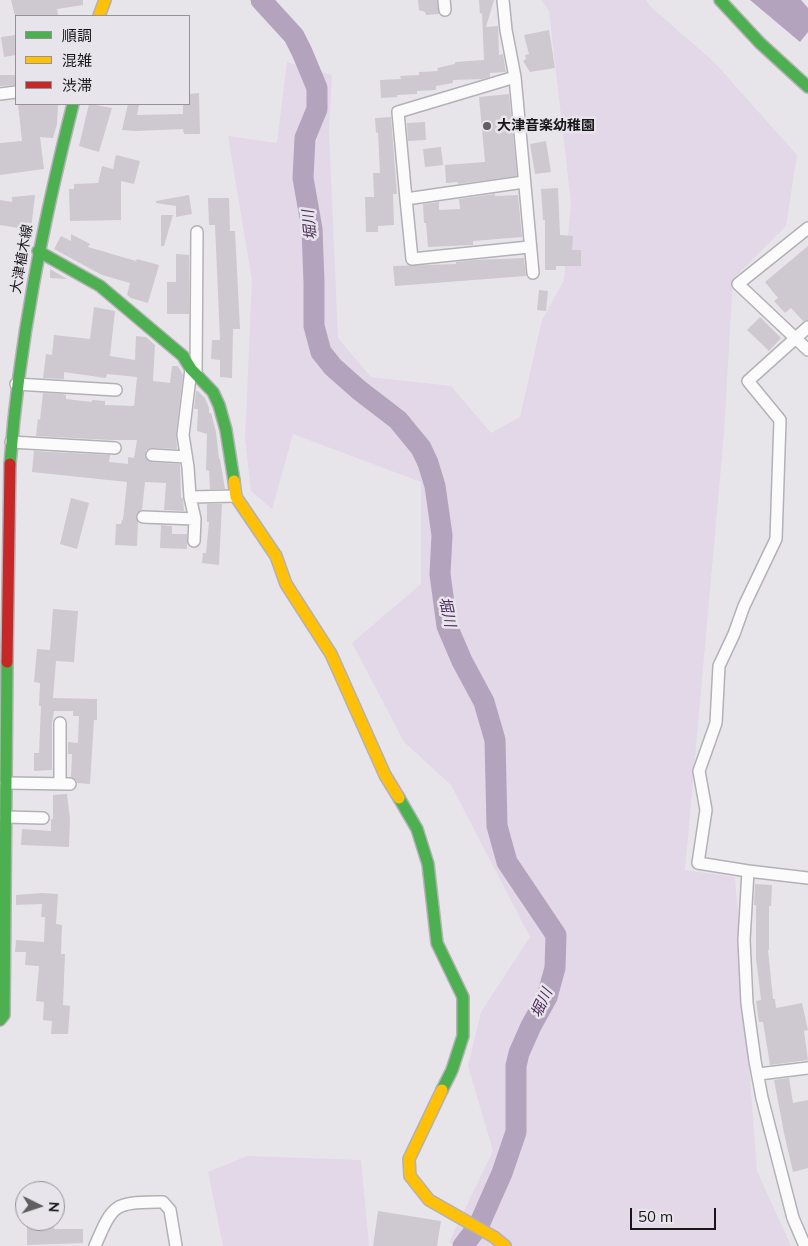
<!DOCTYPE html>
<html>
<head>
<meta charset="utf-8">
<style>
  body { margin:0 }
  #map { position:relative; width:808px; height:1246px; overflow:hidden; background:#e8e5ea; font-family:Mulish,"Noto Sans JP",sans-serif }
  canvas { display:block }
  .legend { position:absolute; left:15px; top:15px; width:175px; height:90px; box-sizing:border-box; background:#e8e4eb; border:1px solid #959297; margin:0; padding:6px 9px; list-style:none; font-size:15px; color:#181618 }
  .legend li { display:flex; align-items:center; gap:10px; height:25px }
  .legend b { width:25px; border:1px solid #959297 }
  .north { position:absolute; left:15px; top:1181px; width:50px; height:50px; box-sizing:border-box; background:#e8e4eb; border:1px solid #959297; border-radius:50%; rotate:94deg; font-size:14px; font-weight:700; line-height:20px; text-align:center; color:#181618 }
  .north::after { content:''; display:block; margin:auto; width:18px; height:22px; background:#615e62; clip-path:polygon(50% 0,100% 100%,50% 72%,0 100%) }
  .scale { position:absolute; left:630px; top:1208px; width:86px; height:22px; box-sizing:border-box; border:2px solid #181618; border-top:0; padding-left:6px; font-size:15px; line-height:18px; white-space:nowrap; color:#181618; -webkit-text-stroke:4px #e8e4eb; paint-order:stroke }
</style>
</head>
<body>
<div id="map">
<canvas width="808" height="1246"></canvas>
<ul class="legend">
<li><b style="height:6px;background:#4caf50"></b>順調</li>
<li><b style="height:6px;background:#ffc107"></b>混雑</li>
<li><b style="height:6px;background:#c62828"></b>渋滞</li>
</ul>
<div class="north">N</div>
<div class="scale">50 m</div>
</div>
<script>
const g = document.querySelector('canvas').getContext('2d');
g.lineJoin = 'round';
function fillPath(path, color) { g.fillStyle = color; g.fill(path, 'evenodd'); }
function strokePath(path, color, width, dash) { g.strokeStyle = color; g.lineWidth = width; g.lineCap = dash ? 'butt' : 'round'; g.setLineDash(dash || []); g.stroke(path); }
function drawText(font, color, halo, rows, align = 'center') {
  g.font = font + ' Mulish,"Noto Sans JP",sans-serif'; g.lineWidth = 5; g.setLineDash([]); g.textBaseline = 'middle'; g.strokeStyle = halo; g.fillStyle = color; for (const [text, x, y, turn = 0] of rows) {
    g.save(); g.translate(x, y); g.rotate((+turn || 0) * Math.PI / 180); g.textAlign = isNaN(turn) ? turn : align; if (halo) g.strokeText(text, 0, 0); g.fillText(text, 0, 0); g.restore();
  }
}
fillPath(new Path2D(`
  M541,0H646L651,7L714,62L797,155L786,226L733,279L724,433L685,870L735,877L757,1171L791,1246H454L449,1242L493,1151L468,1066L481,1012L530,937L451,785L404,742L352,643L421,584V482L293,434L272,509L251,491L245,439L252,280L228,136L277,143L287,62L332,75L329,131L338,338L371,377L451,386L491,433L520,417L542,320L564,280L571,203L549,11Z
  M247,1156L361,1160L369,1246H223L208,1172Z`), '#e2d8e8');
fillPath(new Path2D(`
  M750,0H801L808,8V32L800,42Z`), '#b4a3bc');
strokePath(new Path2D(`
  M261,0L294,36L302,52L317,88V109L305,138L303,178L312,229L314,283V326L321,352L333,367L359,390L398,420L421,448L428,463L435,486L442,535L440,574L447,626L462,661L484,702L495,740L497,826L507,862L556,935L555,968L547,997L531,1026L519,1053L516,1066V1132L502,1173L479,1225L463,1246`), '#b4a3bc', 21);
fillPath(new Path2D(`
  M11,0H83V5L57,9L58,16H15Z
  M418,0H437L439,14L426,15L425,12L419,10Z
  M479,0H494L486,27L498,26L499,55L503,54L506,72L490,73V77L483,79L453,80V83L436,86V90L417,91V94L397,95V97L381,98L380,80L401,79L400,76L419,75V72L438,71L437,68L455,64V62L484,60L482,13L480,14Z
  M549,30L555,68L530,72L523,61L526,59L525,55L529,54L524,35Z
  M16,35V55L4,57L1,37Z
  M0,75H16V85L0,86Z
  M199,93L200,134H184L183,129L136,131L122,130L128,104H139L137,115L183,114V104H189V94Z
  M509,94L517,176L458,184V182L446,183L445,165L485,162L479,97Z
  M18,104H58L57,124L53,138L40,137L44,169L0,175V143L22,141Z
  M89,104L112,108L99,152L79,146Z
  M391,117L397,194H393L394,225L378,226V232H366L365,197H374L373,173H380L378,132L376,133L375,118Z
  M425,122L426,140L408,141L407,123Z
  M546,141L551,172L535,174L530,144Z
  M441,147L443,165L425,167L423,149Z
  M116,155L140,161L134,184L121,181V220L70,221L69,189H74V184L98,183L102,166L113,169Z
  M558,188L560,235L573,236L572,250H581V266H556V270H545V220H543L541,189Z
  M495,194V196L518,195L522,237L473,241V245L428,247L426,223H424L423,204L439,202V210L460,209L459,199Z
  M35,195L31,230L0,225V200L12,202V197Z
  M189,195L192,214L176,217V206L156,203V201Z
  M208,198H229L230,231H235L240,329H233L232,378L220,377V360L211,359L212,340H220L215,225H209Z
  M161,215H173L164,246H161Z
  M71,234L90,244L88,247L136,261L137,259L159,265L148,303L131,298L127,295L130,283L102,275L54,249L61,236L71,241Z
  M808,246V320L803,321L791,308L785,313L774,301L778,298L765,282Z
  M176,254L189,255V314H167V282H176Z
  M524,258L526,276L395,286L393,266L456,264V262L474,260Z
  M50,269L67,279L50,278Z
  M539,290L548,291L546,311L537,310Z
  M94,307L115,311L110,356L135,360L136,336L146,337L155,345L153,381L170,383L172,366H178L183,375L176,434L177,449L152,448L146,450L145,455L148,461L151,462L180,464L181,498H183L184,511L164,510L166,483L145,482L142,510L137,513L136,516L138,522L137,546L115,545L116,524H121L122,520H123L127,482L32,472L34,451L110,455L109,462L128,464V457L134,458L137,440H111L36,436L38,419L40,420L43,393L62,394L66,395V399L92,402V400L105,401V405L134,406L137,377L107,374L106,378L64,372V379L43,378L46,354L52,355L54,335L90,339Z
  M760,317L781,338L769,351L747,330Z
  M196,391H198L205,398L209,408V413H211L216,432L219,459H220L225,489H210L209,471L206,470L207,434L197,431L198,409H194Z
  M71,498L89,503L77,549L60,544Z
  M207,504H222L219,565L202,563L203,553H206L209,522H207Z
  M161,525L172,526V534H187V549L160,548Z
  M53,609L78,611L74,662L56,661L53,698L97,699V720H94L90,784L77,783L76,780L71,777L72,754H68V742L78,743L79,716H73V711H54L52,723V770L34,771V753H39L41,706H39L40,683L34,682L37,649L50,650Z
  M67,794L70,819L69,847L21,845L22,829L51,831V819H53V795Z
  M755,884L772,885L771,906H769V950H768L773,999H775L776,1008L802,1003L808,1030L804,1031L808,1060L770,1065L763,1022H759L756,1001L761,1000L756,958V905H754Z
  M42,893L58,894L56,924L62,925L61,954H65L63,1005L70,1006L68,1034H51L52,1021L43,1020L44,1002L36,1001L39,966L25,965L26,952H15L16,940L44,942L45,917H41L42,904L16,905V895Z
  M789,1078L793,1103L808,1100V1168L793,1172L784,1133L774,1080Z
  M378,1211L441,1221L437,1246H373Z
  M54,1224V1229H83V1243L27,1245V1225Z`), '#cec8d1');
const street = new Path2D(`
  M444,0L445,10
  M503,0L506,30L515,77L533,273
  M515,77L398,112L406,199L524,182
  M0,94L16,92
  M406,199L412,259L529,247
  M808,228L738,284L808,350
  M808,327L748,381L780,420L776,539L744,606L734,634L719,666L716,723L699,771L706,810L698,863L748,871L808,878
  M191,369L183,435L188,467L190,497L195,519L194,541
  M196,375L197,232
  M16,384L116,390
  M11,442L115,448
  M152,455L186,457
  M190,497L236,496
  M143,517L195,519
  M60,723V784
  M6,783L70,784
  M6,817L43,818
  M748,871L744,940L747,1003L755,1061L762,1098L793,1218L805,1246
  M759,1074L808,1068
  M95,1246C114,1201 115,1203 163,1202L170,1210L176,1246`);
const fast = new Path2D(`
  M720,0L760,43L808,87
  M38,251L100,286L183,356L191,369L213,392L219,405L226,430L234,481
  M10,464C19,342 43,223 73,104
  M399,798L417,829L428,864L437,943L463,997V1036L452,1070L442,1090
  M0,1020L4,1015L7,662`);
const slow = new Path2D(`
  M99,16L105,0
  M234,481L236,497L276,556L286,584L331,654L385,775L399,798
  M442,1090L409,1159L410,1176L429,1200L494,1237L505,1246`);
const jam = new Path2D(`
  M7,662L10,464`);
strokePath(street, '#b3b1b5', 14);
strokePath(fast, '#b3b1b5', 14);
strokePath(slow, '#b3b1b5', 14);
strokePath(jam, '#b3b1b5', 14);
strokePath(street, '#fcfbfc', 11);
strokePath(fast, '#4caf50', 11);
strokePath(slow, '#ffc107', 11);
strokePath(jam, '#c62828', 11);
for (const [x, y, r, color] of [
  [487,126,5,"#615e62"]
]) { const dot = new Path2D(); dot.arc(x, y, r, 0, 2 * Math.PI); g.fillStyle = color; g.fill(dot); strokePath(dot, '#e8e4eb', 2); }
drawText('bold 14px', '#181618', '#e8e4eb', [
  ["大津音楽幼稚園",497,126]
], 'left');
drawText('14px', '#181618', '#e8e4eb', [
  ["大津植木線",22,259,-80]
]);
drawText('italic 15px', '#4c2c5b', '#e8e4eb', [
  ["堀川",310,225,-96],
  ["堀川",447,612,78],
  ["堀川",542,1003,-65]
]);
</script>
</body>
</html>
